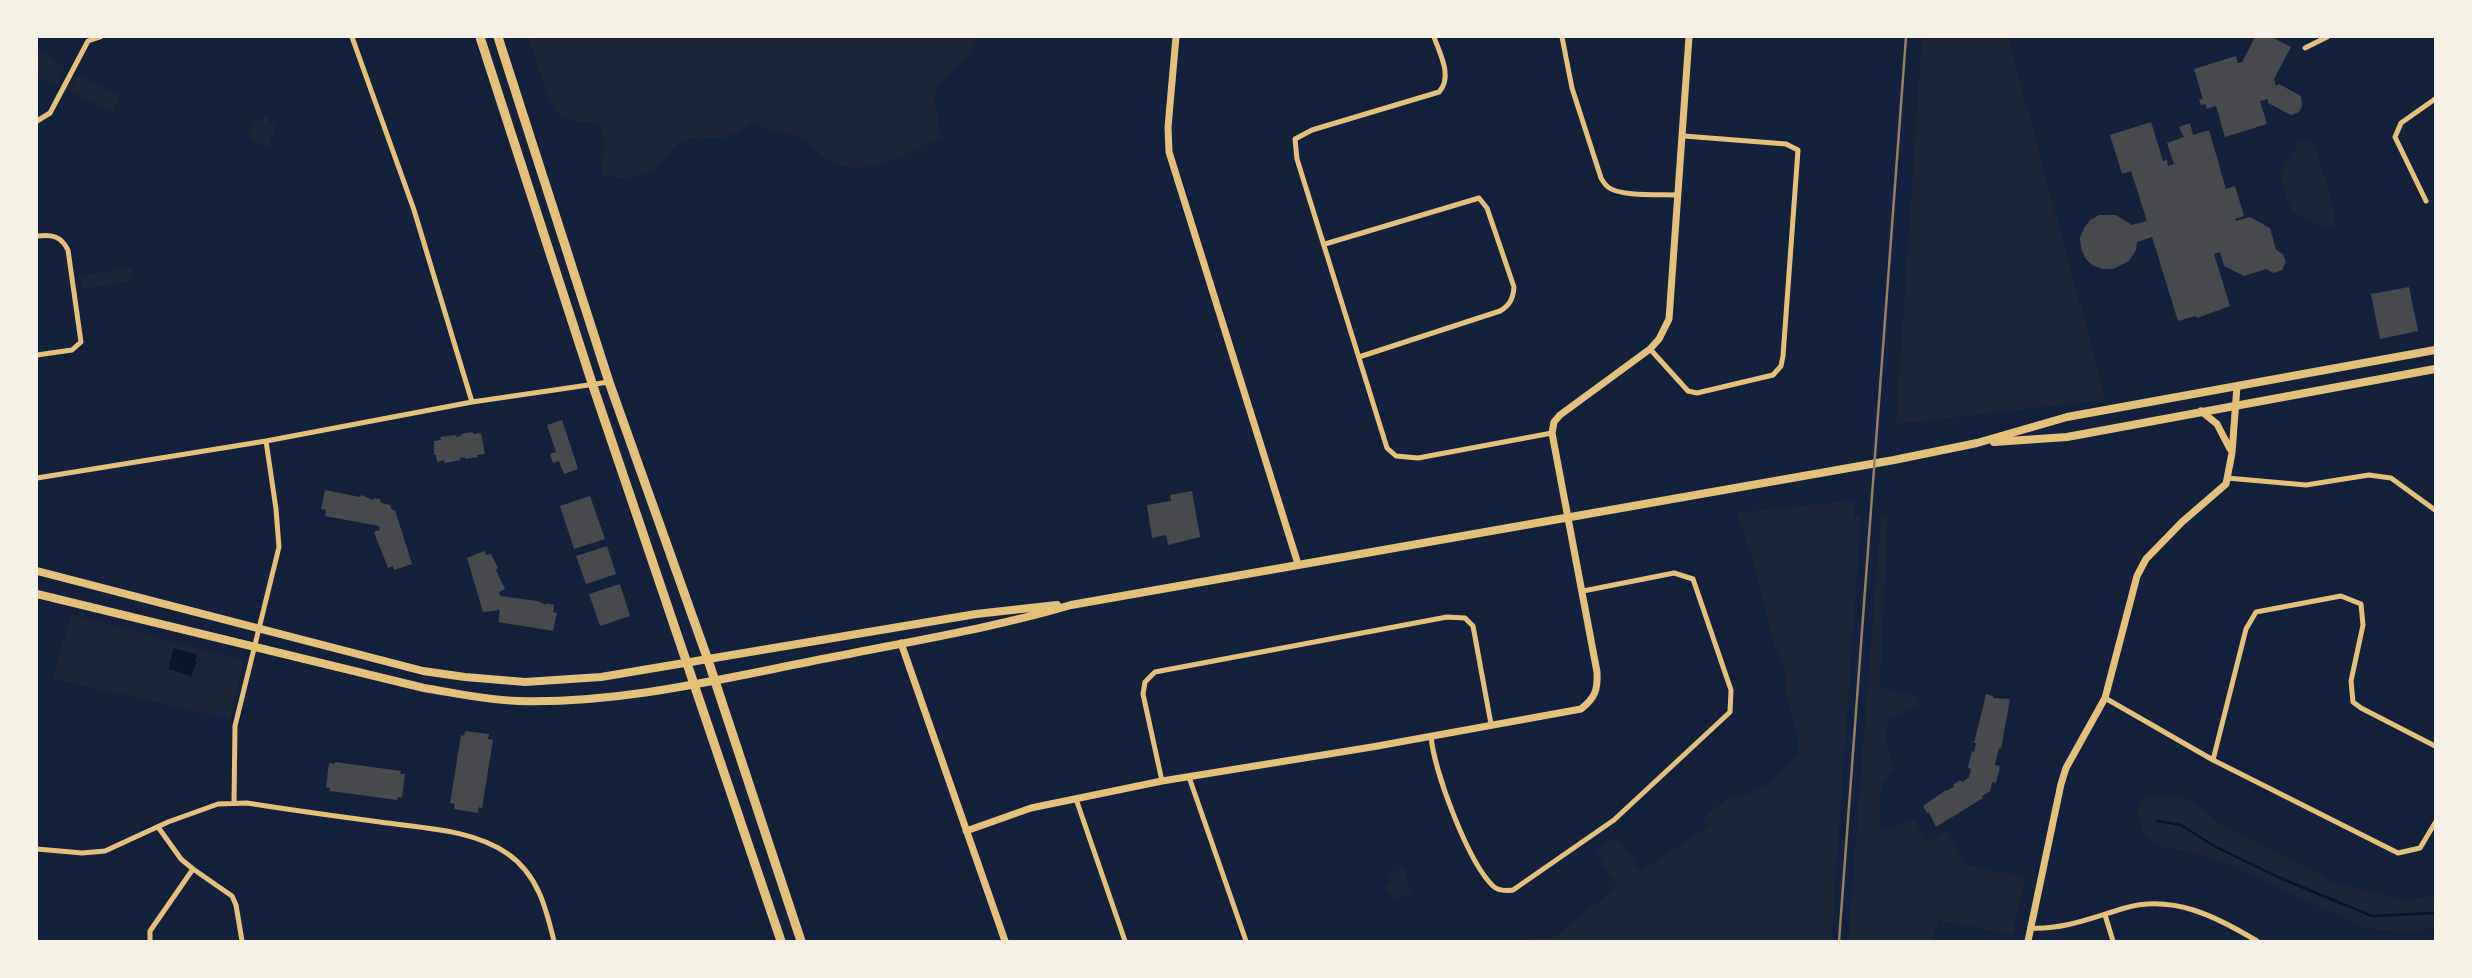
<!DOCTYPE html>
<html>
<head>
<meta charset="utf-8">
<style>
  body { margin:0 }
  #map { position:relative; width:2472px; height:978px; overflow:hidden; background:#14213d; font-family:Merriweather,serif }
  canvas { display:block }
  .frame { position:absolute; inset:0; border:38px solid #f6f1e7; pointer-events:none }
</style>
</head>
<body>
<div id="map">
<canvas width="2472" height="978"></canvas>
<div class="frame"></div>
</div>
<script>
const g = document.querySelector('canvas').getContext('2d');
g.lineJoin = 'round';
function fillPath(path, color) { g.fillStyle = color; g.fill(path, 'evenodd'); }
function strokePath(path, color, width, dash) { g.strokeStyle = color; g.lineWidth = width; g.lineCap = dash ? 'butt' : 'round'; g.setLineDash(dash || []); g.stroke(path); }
fillPath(new Path2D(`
  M528,37H977L965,60L936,87L935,104L941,137C905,153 867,181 828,160C818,155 812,143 802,139C785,132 767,132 751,122C720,151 709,129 681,142C673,145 668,155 663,161C654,171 631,179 618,178C613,178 607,175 602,174L604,139L601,124C589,122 569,123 559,114C548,103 534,53 528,37Z
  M1922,37H2008L2106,400L1896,424Z
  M37,51L65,66L56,85L37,76Z
  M78,75L120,96L112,112L70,91Z
  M264,116L268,117L270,124L276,126L268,147L249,139L252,130L250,125L253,121L262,120Z
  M2306,141L2312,143L2316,148L2336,217L2333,226C2324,227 2318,224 2310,221C2285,212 2287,198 2280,175L2299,142Z
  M131,268L133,281L82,289L80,276Z
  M1855,500L1854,517L1861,516L1831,941H1522L1534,938H1553L1617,887L1595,851L1616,837L1641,871L1710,826L1705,823L1703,818L1729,797L1735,796L1738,799L1772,782L1798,754V738L1788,704L1785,670L1777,653L1752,559L1737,513Z
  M1881,515L1888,516L1880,687L1915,696L1920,705L1889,720L1885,737L1893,769L1881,788L1880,832L1914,819L1927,842L1948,830L1966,865L2025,877L2013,935L1938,920L1933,941H1848Z
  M71,614L244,661L230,719L53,679Z
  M2162,796H2181L2197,804L2218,823L2315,871L2330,882L2405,901L2435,895V926L2410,933L2365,928L2224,862C2212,860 2202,856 2191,853C2169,845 2150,853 2141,825C2138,814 2137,808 2144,799Z
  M1404,868L1412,894L1394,900L1391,892L1387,893L1385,885L1390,883L1387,874Z`), '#1d2539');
fillPath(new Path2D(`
  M174,648L197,655L195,661L197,662L191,676L168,669Z`), '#0b132b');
strokePath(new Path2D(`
  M2157,821L2181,825L2214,846L2280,878L2372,916L2435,913`), '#0b132b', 2.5);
fillPath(new Path2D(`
  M2255,37H2272L2291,47L2274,79L2276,86L2279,84L2301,96L2302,106L2299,112L2291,115L2268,103V99L2260,101L2267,124L2225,137L2216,106L2207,109L2205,104L2201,105L2199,100L2203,99L2194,69L2236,56L2238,63L2242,62Z
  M2151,122L2163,161L2167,160L2168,166L2174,164L2167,143L2184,137L2179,127L2190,123L2193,135L2209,130L2226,189L2235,186L2244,216L2235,219L2236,221L2250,217L2270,228L2276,250L2283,254L2286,262L2282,270L2274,273L2266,269L2244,276L2224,266L2220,252L2214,254L2230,306L2197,318L2196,316L2178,321L2152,237L2137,242L2136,250L2129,261L2113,269H2102L2092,265L2085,258L2081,248L2080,238L2084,228L2090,220L2099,215H2116L2132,225L2147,221L2131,171L2122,174L2110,135Z
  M2409,287L2418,331L2380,339L2371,294Z
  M562,420L578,469L564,474L559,461L553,463L550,454L556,452L547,425Z
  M473,432V434L481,433L485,454L477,455L478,457L465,459V457L460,458V460L445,463L444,460L437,462L436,455H434V441L441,440L440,437L456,435V437L461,436V434Z
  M325,490L360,497L361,495L373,500V498L380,499L381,503L390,505L392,510H395L412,564L394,570L393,566L388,568L374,532L380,530L379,526L325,516L326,510L321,509Z
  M1192,491L1200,537L1168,545L1166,535L1152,538L1147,505L1171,501L1170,495Z
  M590,496L605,539L574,549L560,506Z
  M607,546L616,574L586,584L576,556Z
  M484,551L486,555L491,554L498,568L496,570L505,589L499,592L500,596L537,601L547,605V603L554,605L553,612L557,613L553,631L498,622L500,610L483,612L467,558Z
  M620,584L630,616L600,626L589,594Z
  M1986,694L1993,696V698L2010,699L2001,749L1999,748L1995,765L2000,766L1996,783L1992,782L1990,791L1981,797L1983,798L1936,827L1929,812L1927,813L1923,806L1946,790L1947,791L1955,786L1953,785L1960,780L1962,782L1969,777L1971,769L1968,768L1972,751L1974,752L1976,743H1974Z
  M465,731L489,734L488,739L493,740L482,808L479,807L478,813L454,809L455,804L450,803L461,735L464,736Z
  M335,762L401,771L400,774H405L402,798L398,797L397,800L330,791V788L326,787L329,763L334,764Z`), '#48494c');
strokePath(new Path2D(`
  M352,37L414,210L472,402
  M1434,37C1440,54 1453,77 1439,92L1312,130L1295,139L1297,159L1387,448L1396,456L1418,458L1552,433
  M1562,37L1572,88L1601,178C1602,180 1606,186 1608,187C1619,197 1663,194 1678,195
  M2305,48L2327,37
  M37,121L50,113L88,41L100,37
  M2426,201L2395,137L2401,123L2435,99
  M37,236C52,234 61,236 68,250L81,342L72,350L37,355
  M1325,244L1479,198L1487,208L1514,287C1513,299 1510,305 1500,311L1359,357
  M1650,349L1688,391L1697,393L1773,375L1781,366L1783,356L1798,150L1786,144L1684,136
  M37,478L266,441L472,402L609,382
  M2227,478L2306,485L2369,475L2391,478L2435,510
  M2105,698L2213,760L2398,853L2420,848L2435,823
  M1431,736C1434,771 1468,862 1493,886C1498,891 1506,891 1513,890L1614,820L1730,712L1731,690L1693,579L1674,573L1583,591
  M2213,760L2246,629L2256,612L2341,596L2361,604L2363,625L2351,681L2353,702L2361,708L2435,746
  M1189,777L1246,941
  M1162,781L1143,694L1145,682L1155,672L1447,617L1465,618L1473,626L1491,724
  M1076,799L1125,941
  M234,803L235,726L279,547L276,509L266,441
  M158,827L181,859L193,869
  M37,849L82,853L105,851L168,822L218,804L247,803C291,810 335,816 380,822C421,828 473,829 508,854C538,875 546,908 554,941
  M2105,915L2113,941
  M2030,928C2063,930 2094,917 2125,908C2173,894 2217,917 2257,941
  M150,941V931L193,869L232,896L236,905L242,941`), '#e5c07b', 5);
strokePath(new Path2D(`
  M1176,37L1168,127L1169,152L1298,564
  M2201,411L2217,424L2230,449
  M901,643L1005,941
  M966,831L1031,808L1162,781L1372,747L1581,709C1595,698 1598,690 1597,672L1552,433L1554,422L1560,415L1650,349L1659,339L1669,319L1689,37
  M2028,941L2061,784L2066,768L2105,698L2137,576L2146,559L2182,522L2226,484L2232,453L2237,386`), '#e5c07b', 7);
strokePath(new Path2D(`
  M1994,442L2067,437L2435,369
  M37,571L423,671L465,677L525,682L601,677L976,614L1057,605
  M37,594L424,688C455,693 486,700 518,701C624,704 729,677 833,657C912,641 993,628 1071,605L1894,460L1977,443L2067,417L2435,350`), '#e5c07b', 8);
strokePath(new Path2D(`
  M480,37L593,386L781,941
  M498,37L609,382L708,660L801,941`), '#e5c07b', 9);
strokePath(new Path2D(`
  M1839,941L1906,37`), '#918062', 2.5);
</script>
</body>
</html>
